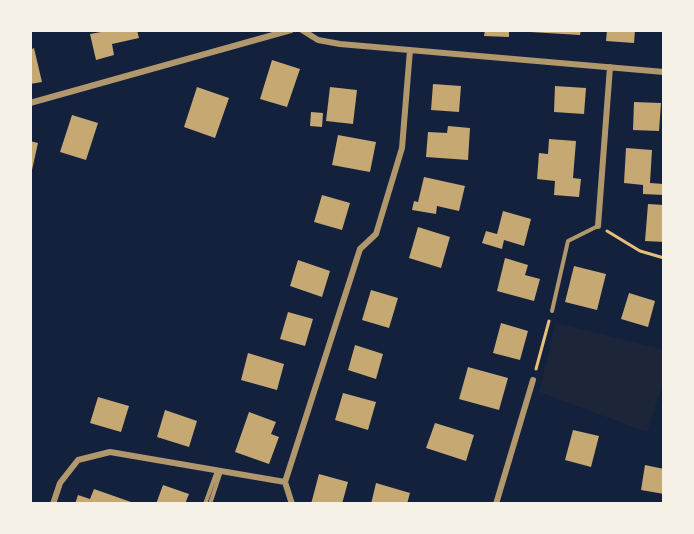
<!DOCTYPE html>
<html>
<head>
<meta charset="utf-8">
<style>
  body { margin:0 }
  #map { position:relative; width:694px; height:534px; overflow:hidden; background:#14213d; font-family:Spectral,serif }
  canvas { display:block }
  .frame { position:absolute; inset:0; border:32px solid #f6f1e7; pointer-events:none }
</style>
</head>
<body>
<div id="map">
<canvas width="694" height="534"></canvas>
<div class="frame"></div>
</div>
<script>
const g = document.querySelector('canvas').getContext('2d');
g.lineJoin = 'round';
function fillPath(path, color) { g.fillStyle = color; g.fill(path, 'evenodd'); }
function strokePath(path, color, width, dash) { g.strokeStyle = color; g.lineWidth = width; g.lineCap = dash ? 'butt' : 'round'; g.setLineDash(dash || []); g.stroke(path); }
fillPath(new Path2D(`
  M556,323L664,350V380L647,432L539,392Z`), '#1d2539');
fillPath(new Path2D(`
  M101,30H137L139,38L112,44L114,55L96,60L90,34L101,32Z
  M485,30H509V37L484,36Z
  M530,30H581L580,35L530,32Z
  M607,30H635L634,43L606,41Z
  M34,48L42,82L30,84V50Z
  M272,60L300,69L287,107L260,99Z
  M433,84L461,86L459,112L431,110Z
  M555,86L586,88L584,114L554,112Z
  M197,87L229,98L215,138L184,127Z
  M330,87L357,90L353,124L326,121Z
  M634,102L661,103L659,131L633,130Z
  M311,112L323,113L322,127L310,126Z
  M72,115L98,123L86,160L60,152Z
  M448,126L470,128L468,160L426,157L428,132L447,133Z
  M338,135L376,142L370,172L332,165Z
  M549,139L576,141L573,178L581,179L579,197L554,195L555,181L537,179L539,153L548,154Z
  M30,141L38,143L32,170H30Z
  M626,148L652,150L650,183L664,184V195L643,194V185L624,183Z
  M424,177L465,186L459,211L437,206L436,214L412,210L414,201L418,202Z
  M322,195L350,203L342,230L314,222Z
  M648,204L664,205V242L645,241Z
  M503,211L531,219L524,246L504,240L502,249L482,243L486,231L497,234Z
  M418,227L450,237L441,268L409,258Z
  M505,258L528,265L525,275L540,279L534,301L497,291Z
  M298,260L330,271L322,297L290,286Z
  M574,266L606,274L597,310L565,302Z
  M371,290L398,298L389,328L362,320Z
  M629,293L655,301L648,327L621,319Z
  M288,312L313,319L305,346L280,339Z
  M501,323L528,331L520,360L493,353Z
  M355,345L383,354L376,379L348,370Z
  M248,353L284,364L277,390L241,380Z
  M468,367L508,378L499,410L459,399Z
  M343,393L376,402L368,430L335,420Z
  M98,397L129,406L121,432L90,423Z
  M165,410L197,421L189,447L157,437Z
  M249,412L276,422L271,434L279,437L269,464L235,452Z
  M435,423L474,435L466,461L426,448Z
  M573,430L599,436L591,467L565,460Z
  M645,465L664,469V494L641,490Z
  M319,474L348,482L342,504H311Z
  M376,483L410,493L407,504H371Z
  M163,485L189,494L185,504H156Z
  M94,489L131,502L130,504H75L78,495L90,499Z`), '#c6a872');
strokePath(new Path2D(`
  M607,231L640,251L664,258
  M536,369L549,321`), '#e5c07b', 3);
strokePath(new Path2D(`
  M552,311L568,241L598,226
  M205,504L217,471
  M210,504L221,471`), '#b1986c', 4);
strokePath(new Path2D(`
  M302,30L318,40L340,44L664,72
  M30,103L291,30
  M598,226L610,67
  M53,504L60,483L78,460L110,452L285,482
  M292,504L285,482L360,249L376,234L402,148L410,50
  M496,504L533,380`), '#b1986c', 6);
</script>
</body>
</html>
